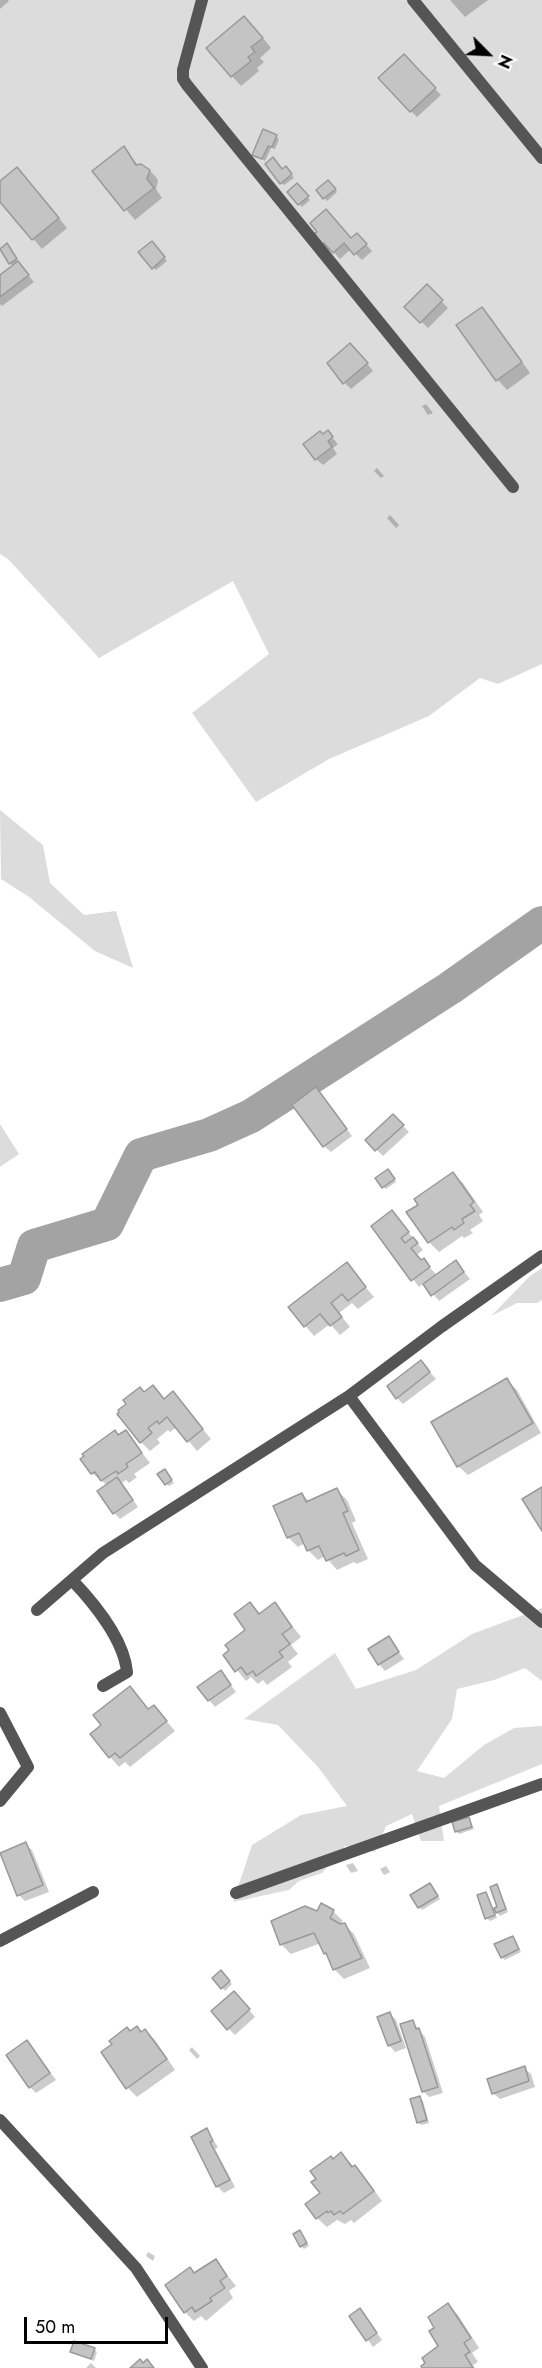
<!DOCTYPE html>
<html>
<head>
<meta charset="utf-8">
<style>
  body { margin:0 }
  #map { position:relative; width:542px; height:2368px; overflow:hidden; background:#fff; font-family:Jost,sans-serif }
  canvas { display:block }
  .north { position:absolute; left:458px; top:24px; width:60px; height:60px; -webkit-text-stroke:4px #fff; paint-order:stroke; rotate:114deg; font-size:16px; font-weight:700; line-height:24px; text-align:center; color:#000 }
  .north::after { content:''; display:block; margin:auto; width:21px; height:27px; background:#000; clip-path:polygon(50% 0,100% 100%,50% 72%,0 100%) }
  .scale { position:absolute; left:24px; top:2317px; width:144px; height:27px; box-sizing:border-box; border:3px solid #000; border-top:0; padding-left:8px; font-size:18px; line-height:21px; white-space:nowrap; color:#000; -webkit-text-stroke:4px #fff; paint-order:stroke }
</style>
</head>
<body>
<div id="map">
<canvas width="542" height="2368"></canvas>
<div class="north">N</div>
<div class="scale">50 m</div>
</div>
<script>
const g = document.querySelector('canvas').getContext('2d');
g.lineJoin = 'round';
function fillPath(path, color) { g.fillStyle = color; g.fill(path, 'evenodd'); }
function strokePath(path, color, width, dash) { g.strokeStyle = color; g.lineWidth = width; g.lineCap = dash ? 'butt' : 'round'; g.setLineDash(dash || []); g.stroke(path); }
fillPath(new Path2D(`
  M0,0H542V664L498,684L480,678L429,716L329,759L256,802L192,713L269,654L233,581L99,658L8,559L0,554Z
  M0,810L43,845L50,883L84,915L116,911L133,968L95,951L29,897L1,879Z
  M0,1124L19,1154L0,1167Z
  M542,1268V1300L537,1303H517L491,1316L530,1276Z
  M542,1608V1681L525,1668L494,1680L457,1689L452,1719L417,1771L444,1778L484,1745L514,1728L542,1726V1764L439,1806L444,1841H421L412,1814L386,1826L375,1852L345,1846L322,1873L299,1881L289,1890L233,1902L252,1845L301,1815L347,1806L318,1767L278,1725L244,1719L335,1653L356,1689L416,1670L472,1634Z`), '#dcdcdc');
fillPath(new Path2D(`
  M0,0H8L9,1L0,9Z
  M450,0H488L465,17Z
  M254,27L271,48L260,58L264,62L257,68L259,71L241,86L232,76Z
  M404,56L441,95L417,117L411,111Z
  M276,137L279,139L275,149L271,148L265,161L254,155Z
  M123,148L139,166L146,167L156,177L158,181L156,189L162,198L135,220L94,171Z
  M282,170L288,171L294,178L284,185L281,183Z
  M26,179L67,228L42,249L0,200V183Z
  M328,182L337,192L327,201L318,190Z
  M297,185L310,200L302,207L289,193Z
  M319,232L363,241L372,251L362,260L351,249L340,259L331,249L329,251L322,245Z
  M152,243L167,261L156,270L140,253Z
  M10,248L18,263L34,282L2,306L0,304V277L13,266L10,263Z
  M427,286L448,308L428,328L406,307Z
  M482,308L491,318L530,373L507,390L498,380L458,326Z
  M357,351L373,371L351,389L345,383Z
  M426,404L433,413L428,415L422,406Z
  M327,432L338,444L333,448L337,454L323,465L316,459L323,436Z
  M377,468L384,476L381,478L374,471Z
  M390,515L399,525L396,528L387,518Z
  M322,1096L352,1136L331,1152L324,1146Z
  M393,1116L409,1132L383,1156L367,1140Z
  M391,1174L396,1182L386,1189L383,1187Z
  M453,1174L463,1183L483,1212L479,1215L483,1221L470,1230L473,1233L464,1238L462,1236L439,1252L429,1242L408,1213Z
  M392,1212L423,1250L417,1255L437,1275L456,1262L470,1279L439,1301L424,1283L419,1287L373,1226Z
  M346,1264L374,1297L358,1309L352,1303L339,1313L350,1327L340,1335L330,1324L314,1336L290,1308Z
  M421,1362L436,1379L403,1404L397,1398Z
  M507,1380L517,1390L541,1433L468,1475L458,1466Z
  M153,1387L165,1399L173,1393L211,1439L197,1451L177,1427L170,1432L168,1430L157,1439L160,1443L150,1451L141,1442L128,1404Z
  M126,1432L150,1463L134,1474L137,1477L129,1483L126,1480L122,1483L138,1507L120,1519L114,1513L108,1486L92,1473L82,1459Z
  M167,1474L174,1483L169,1486L166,1484Z
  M337,1490L347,1500L356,1521L352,1523L368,1559L357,1564L354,1562L337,1570L325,1556L318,1560L308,1550L305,1543L298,1547L288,1537L302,1494L310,1502Z
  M250,1604L261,1615L275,1604L301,1637L291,1645L298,1654L288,1662L292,1667L267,1685L263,1680L258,1684L251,1677L246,1681L225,1655L247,1630Z
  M388,1638L404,1659L385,1671L379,1664Z
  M221,1672L236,1692L215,1707L209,1700Z
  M130,1688L149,1710L154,1707L175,1731L130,1767L125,1762L119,1767L110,1757L103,1726Z
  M469,1818L474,1829L459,1834L456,1831Z
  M25,1844L32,1850L49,1892L25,1901L19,1895Z
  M353,1863L358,1871L351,1873L346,1865Z
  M386,1866L390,1872L384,1875L380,1869Z
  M430,1885L440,1899L422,1910L419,1907Z
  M497,1886L508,1912L500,1916L494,1909L499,1907Z
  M486,1893L497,1918L490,1921L487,1918Z
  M333,1911L343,1921L340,1926L344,1924L354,1934L370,1968L344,1979L334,1969L321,1943L291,1954L281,1944L318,1913Z
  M513,1937L521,1952L505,1960L502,1957Z
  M221,1972L232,1984L225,1991L214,1978Z
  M240,1999L255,2017L235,2035L228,2028Z
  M390,2014L396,2020L406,2048L395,2052L389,2045Z
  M413,2022L425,2037L443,2093L429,2097L423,2091Z
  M145,2031L155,2040L175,2070L137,2097L128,2088L131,2033H142Z
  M27,2042L56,2080L36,2093L30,2087Z
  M192,2047L200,2056L197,2059L189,2050Z
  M524,2068L531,2074L535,2087L500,2099L493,2093Z
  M420,2098L423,2101L429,2123L421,2125L418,2122Z
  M206,2130L218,2147L215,2149L235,2187L224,2193L218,2187L193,2137Z
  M341,2154L364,2176L382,2201L354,2223L351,2220L345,2224L337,2220L327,2227L317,2218L322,2193L333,2160Z
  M300,2232L309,2246L304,2249L301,2246Z
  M148,2252L155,2256L153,2261L146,2256Z
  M215,2260L236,2286L229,2291L233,2298L206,2321L201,2316L194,2321L185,2312L190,2269L195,2274Z
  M448,2305L458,2315L479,2348L472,2353L478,2362L473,2365L475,2368H423L441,2347L436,2328Z
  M360,2310L382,2340L373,2347L351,2316Z
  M94,2349L97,2352L94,2361L72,2351Z
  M91,2363L96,2368H86Z`), '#0003');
strokePath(new Path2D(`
  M0,1285L24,1278L34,1246L107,1224L141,1155L209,1135L251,1116L450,988L542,923`), '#a3a3a3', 34);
const building = new Path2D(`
  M244,16L263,38L251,47L255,52L248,57L251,61L231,77L206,48Z
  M404,54L436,88L410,112L378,78Z
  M263,129L277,135L272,147L268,146L262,159L252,155Z
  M124,146L136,165L141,164L150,170L147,179L154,188L124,211L92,171Z
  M273,157L282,169L286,166L292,174L280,184L265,164Z
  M17,167L59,218L32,240L0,202V181Z
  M328,180L336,189L323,199L316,190Z
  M297,183L309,196L298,205L287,192Z
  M326,209L351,238L357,233L367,244L354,255L344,243L333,253L324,243L321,246L312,235L317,232L310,223Z
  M152,241L165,257L152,269L138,252Z
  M7,243L17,259L9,264L0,249Z
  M18,261L29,275L0,297V275Z
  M427,284L443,300L420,323L404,307Z
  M482,307L522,362L496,381L456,325Z
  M350,343L368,363L343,384L327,363Z
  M328,430L333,437L328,441L332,447L315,460L303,444L320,431L323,434Z
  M316,1087L347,1129L323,1147L292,1105Z
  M393,1114L404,1125L375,1151L365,1140Z
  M388,1169L395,1179L382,1188L375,1178Z
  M453,1172L474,1202L470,1205L475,1211L462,1219L464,1223L454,1230L452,1227L428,1243L406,1212L418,1205L414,1199Z
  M392,1210L409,1232L401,1238L405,1243L413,1237L418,1243L411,1248L421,1260L424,1258L430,1267L411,1281L371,1226Z
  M456,1260L464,1272L431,1296L423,1284Z
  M347,1262L366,1287L348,1301L342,1294L331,1303L342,1317L330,1326L320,1314L304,1327L288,1307Z
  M421,1360L430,1372L396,1399L387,1386Z
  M507,1378L533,1423L457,1467L431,1422Z
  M153,1385L164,1399L173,1391L203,1429L187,1442L167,1417L159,1424L157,1421L148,1428L152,1433L140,1443L117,1414L119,1412L118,1410L126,1404L123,1400L140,1387L144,1392Z
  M115,1430L118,1435L126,1430L142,1453L126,1464L128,1467L118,1474L116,1471L101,1481L95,1472L91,1474L80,1459L84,1456L82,1454Z
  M165,1469L172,1480L165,1485L157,1474Z
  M117,1477L133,1500L113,1514L97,1491Z
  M542,1487V1531L522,1499Z
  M337,1488L348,1511L343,1513L359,1550L346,1556L344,1553L326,1561L319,1546L307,1551L299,1533L287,1538L273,1506L302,1493L306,1502Z
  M250,1602L259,1614L275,1602L292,1627L282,1634L290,1644L279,1652L283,1657L256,1676L253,1671L247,1675L241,1667L235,1672L223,1655L229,1650L225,1645L245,1630L234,1614Z
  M389,1636L399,1652L378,1665L368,1649Z
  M221,1670L231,1685L208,1701L197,1687Z
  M130,1686L148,1709L154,1705L167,1721L120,1758L115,1753L109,1758L90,1734L101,1725L93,1715Z
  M469,1817L472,1827L455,1832L452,1822Z
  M26,1842L43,1885L17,1896L0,1853Z
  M430,1883L438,1896L418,1908L410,1895Z
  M497,1884L506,1909L496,1913L494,1908L497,1907L490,1887Z
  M486,1892L495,1915L485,1919L477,1895Z
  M321,1903L334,1910L330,1918L340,1924L345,1923L362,1958L333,1970L326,1953L324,1954L314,1933L280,1945L271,1921L305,1906L317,1911Z
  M513,1936L519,1949L501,1958L494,1944Z
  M221,1970L230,1981L221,1989L212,1978Z
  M234,1991L250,2009L227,2030L211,2011Z
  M390,2012L401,2041L388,2046L377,2017Z
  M413,2020L416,2029L419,2028L438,2087L422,2092L400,2024Z
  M137,2026L141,2032L145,2029L167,2059L126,2089L101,2052L112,2044L109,2041L127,2027L130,2031Z
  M27,2040L50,2073L29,2088L6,2055Z
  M525,2066L529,2081L492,2094L487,2079Z
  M420,2096L427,2120L417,2123L410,2099Z
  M207,2128L213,2141L210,2142L230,2180L216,2187L191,2137Z
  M341,2152L352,2167L355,2165L374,2191L343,2214L340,2211L334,2215L331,2211L328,2213L327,2211L316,2219L305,2204L320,2193L311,2182L316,2179L310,2171L331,2156L333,2159Z
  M300,2230L307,2243L300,2247L293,2234Z
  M216,2259L227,2276L220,2281L225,2288L210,2298L212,2301L195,2312L192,2307L184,2313L165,2285L190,2267L194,2273Z
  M448,2303L471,2338L464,2343L470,2352L465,2355L473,2368H422L421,2366L425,2363L422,2358L438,2346L429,2331L434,2328L428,2317Z
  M360,2308L377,2333L366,2341L349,2316Z
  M74,2341L95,2348L91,2359L70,2352Z
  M140,2359L143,2363L147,2359L154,2368H130Z`);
fillPath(building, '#c4c4c4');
strokePath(building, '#999', 1.5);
strokePath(new Path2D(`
  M202,0L183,70V79L187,85L513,487
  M413,0L542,158
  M349,1396L475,1565L542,1622
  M72,1580C94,1603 124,1640 127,1672L103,1686
  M37,1610L103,1553L349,1396L441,1327L542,1256
  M0,1713L28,1767L0,1801
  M236,1893L542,1784
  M0,1941L93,1892
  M0,2120L136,2268L202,2368`), '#555', 12);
</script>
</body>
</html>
